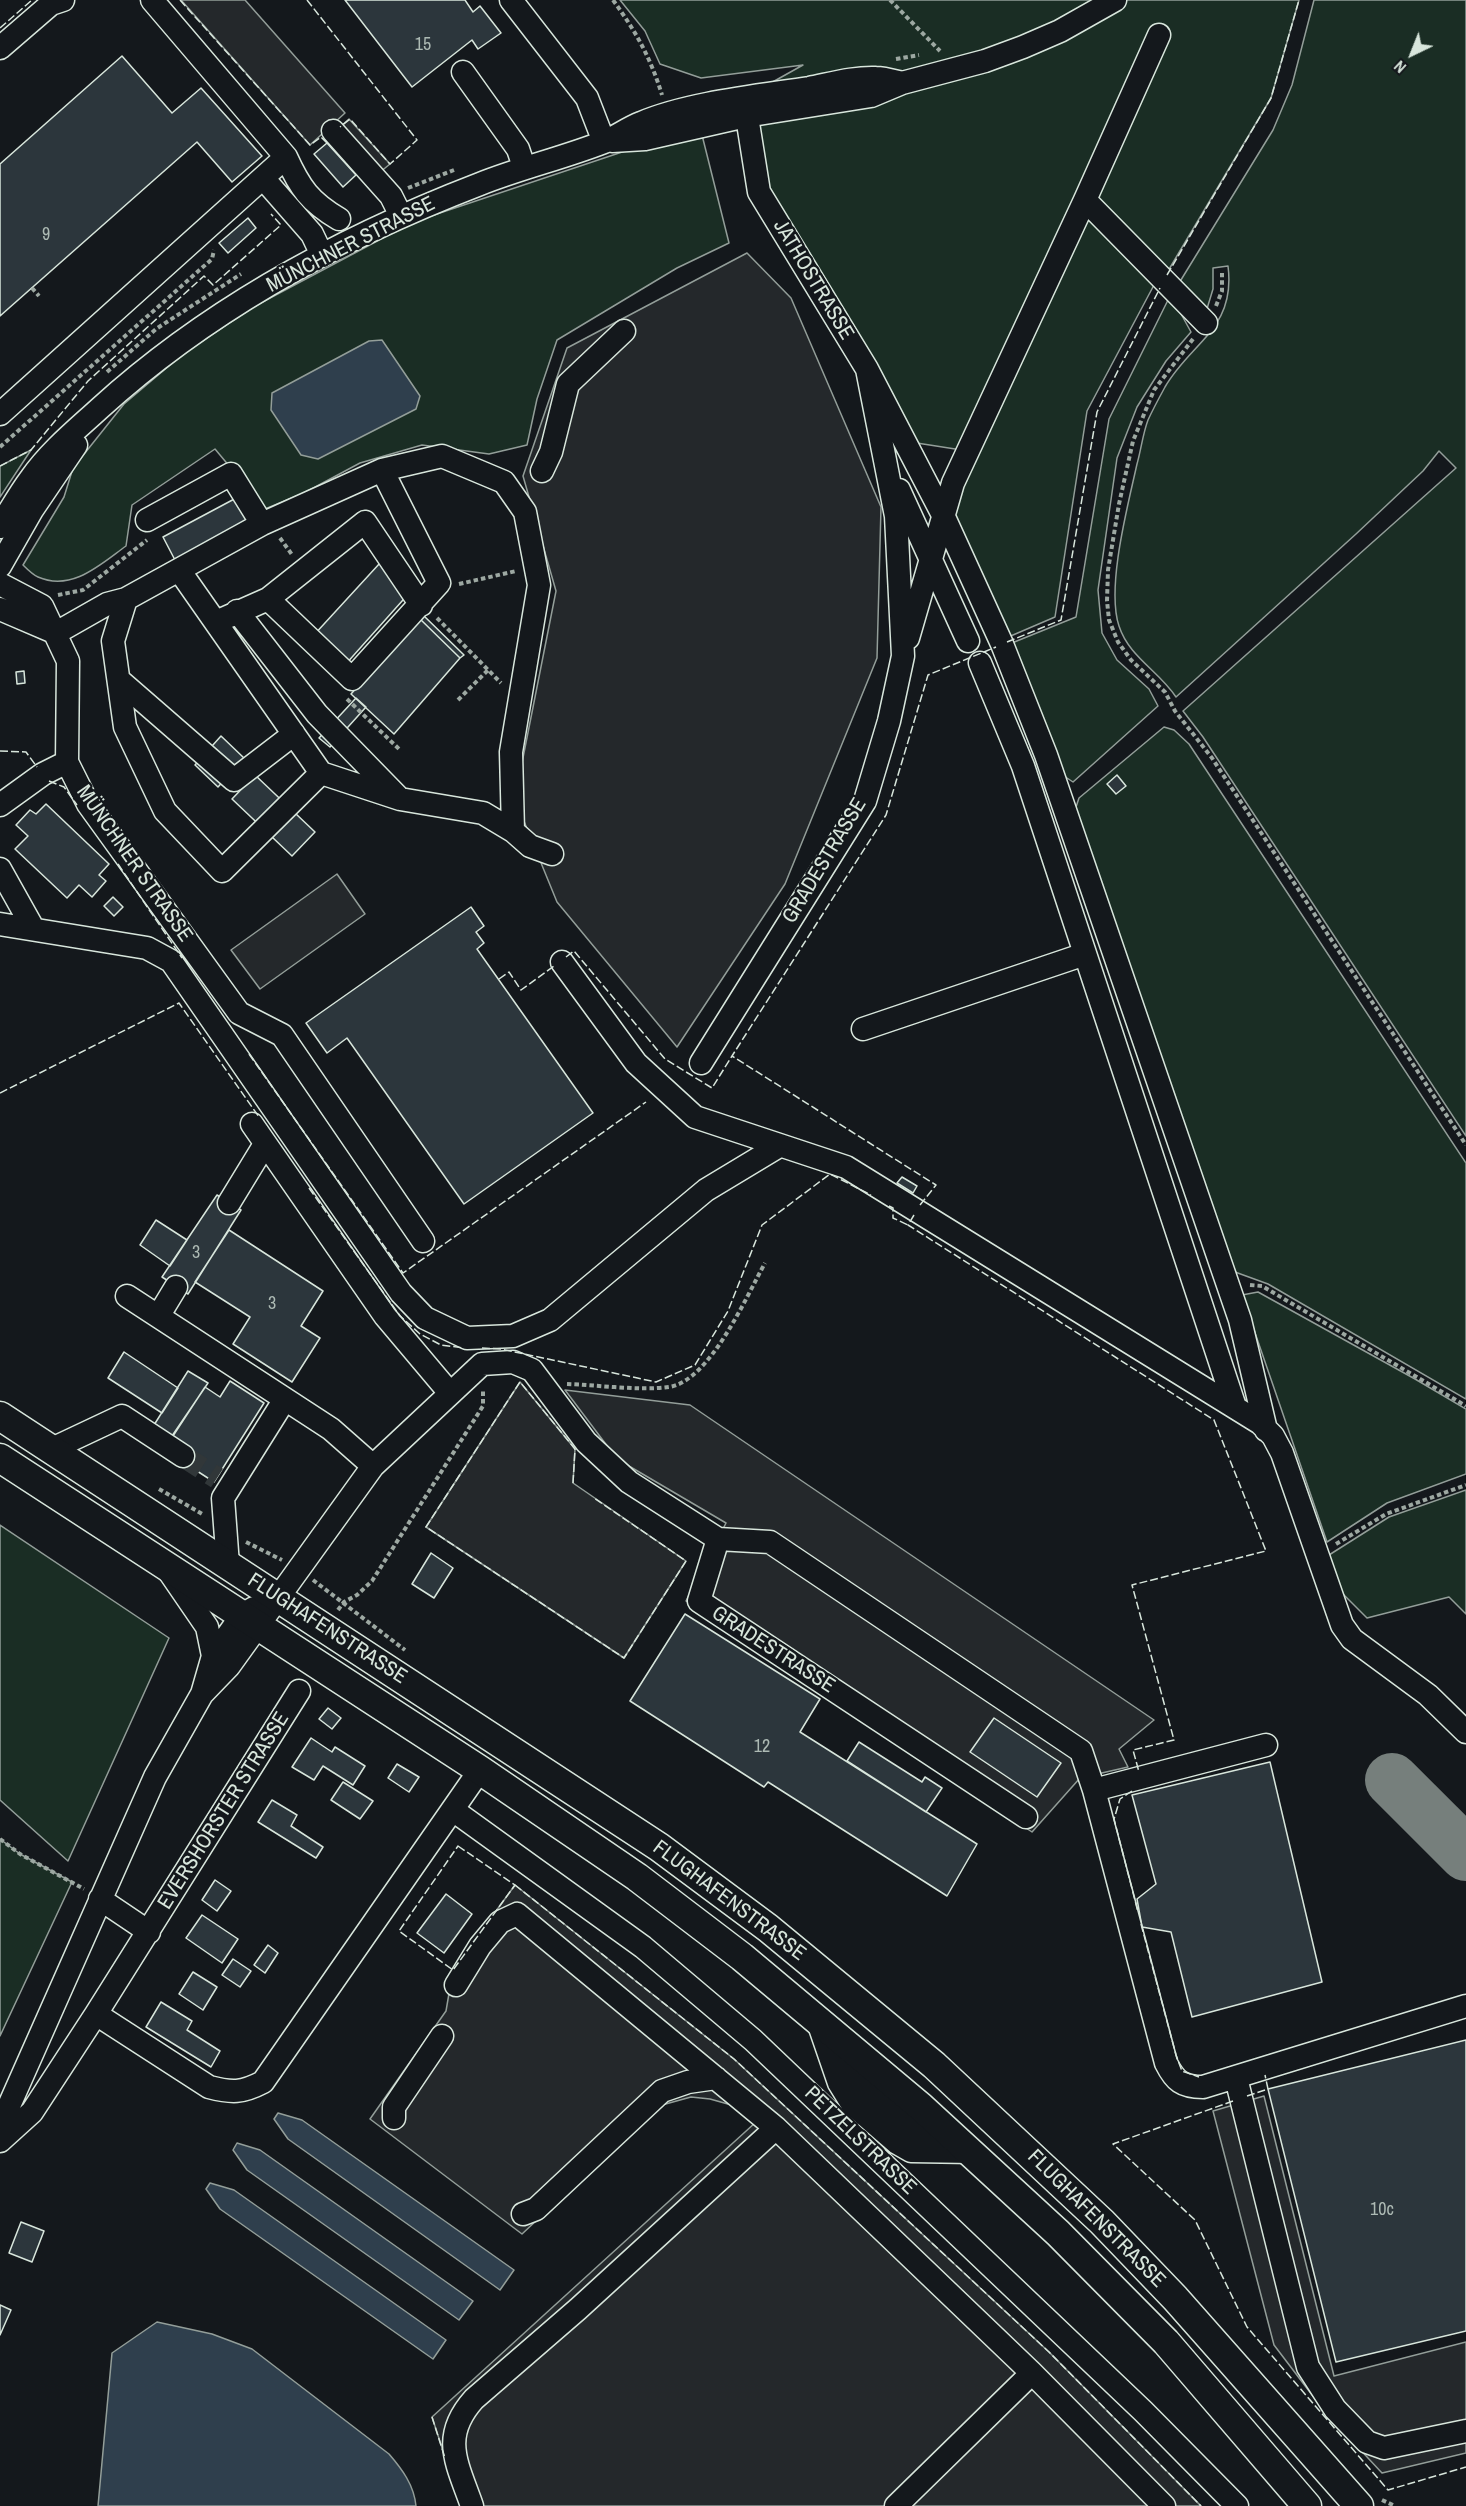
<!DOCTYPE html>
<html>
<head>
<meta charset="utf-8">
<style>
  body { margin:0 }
  #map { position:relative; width:1466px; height:2506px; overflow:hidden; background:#14181c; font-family:"Archivo Narrow",sans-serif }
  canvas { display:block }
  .north { position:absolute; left:1382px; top:24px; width:60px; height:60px; -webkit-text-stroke:4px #14181c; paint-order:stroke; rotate:223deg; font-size:16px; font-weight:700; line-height:24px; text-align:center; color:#d8e6dc }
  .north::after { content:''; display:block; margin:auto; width:21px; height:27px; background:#d8e6dc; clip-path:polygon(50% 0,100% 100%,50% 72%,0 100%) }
</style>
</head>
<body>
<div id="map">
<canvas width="1466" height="2506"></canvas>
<div class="north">N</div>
</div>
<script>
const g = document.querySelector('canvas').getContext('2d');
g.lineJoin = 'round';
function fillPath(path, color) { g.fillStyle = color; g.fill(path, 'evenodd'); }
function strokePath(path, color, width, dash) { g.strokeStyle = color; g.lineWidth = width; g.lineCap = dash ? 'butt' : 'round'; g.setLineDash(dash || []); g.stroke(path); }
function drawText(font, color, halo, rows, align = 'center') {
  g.font = font + ' "Archivo Narrow",sans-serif'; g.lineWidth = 4.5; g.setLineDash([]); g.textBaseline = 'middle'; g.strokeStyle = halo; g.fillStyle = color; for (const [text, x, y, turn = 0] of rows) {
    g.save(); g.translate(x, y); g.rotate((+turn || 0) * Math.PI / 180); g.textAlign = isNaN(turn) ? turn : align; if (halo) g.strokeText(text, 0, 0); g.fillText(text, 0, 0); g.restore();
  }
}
const green = new Path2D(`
  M620,0H1299L1271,98L1168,271L1086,201L968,451L904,441L759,192L744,98L803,65L701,78L660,64L645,31Z
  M1314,0H1466V1136L1203,737L1183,711L1456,468L1439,451L1423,471L1356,534L1176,697C1159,671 1129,657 1119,626C1106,587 1128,505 1137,464C1141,450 1143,433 1148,420C1153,409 1159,398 1165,387C1191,342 1236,329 1228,266L1213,268V289L1206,312L1176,288L1273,130L1292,85Z
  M702,135L729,243L677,268L557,340L537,399L527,445L489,454L422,445L360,463L304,493L265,509L215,449L132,505L126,546C101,564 72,592 38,577C33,575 27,569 23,565L64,497L73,468L124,404L183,354L255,306L413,222L637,147Z
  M1086,214L1154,285L1087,411L1055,617L1006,638L949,515Z
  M1169,298L1180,312L1191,332L1166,361L1137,407L1117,458L1098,590L1102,633L1117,660L1149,689L1158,706L1073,782L1061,774L1007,645L1076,617L1109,419Z
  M31,450L0,497V466Z
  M1164,727L1174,730L1189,744L1466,1163V1399L1268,1284L1235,1272L1075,810L1079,798Z
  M1258,1292L1415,1379L1466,1409V1474L1387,1503L1327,1542L1242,1295Z
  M1466,1490V1614L1449,1597L1367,1618L1339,1590L1329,1555L1389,1517Z
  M0,1525L169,1638L68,1861L0,1800Z
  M0,1839L20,1854L72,1882L0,2036Z`);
fillPath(green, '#1a2d24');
strokePath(green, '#939e99', 1.5);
const parking = new Path2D(`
  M181,0H245L345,113L310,145Z
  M349,119L390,164L379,173L340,127Z
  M747,253L791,298L881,507L877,658L785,884L677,1047L557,902L519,809L518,783L556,591L523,476L567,348Z
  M337,874L365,914L260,989L231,950Z
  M520,1382L575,1449L573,1483L686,1561L624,1658L426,1527Z
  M565,1390L690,1405L1154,1720L1119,1749L1128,1767L1080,1778L1032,1832L686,1601L726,1523L617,1459Z
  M515,1885L734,2059L1049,2352L1201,2506H461L432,2417L756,2122L735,2106L710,2099L691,2097L662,2105L650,2114L522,2234L370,2119L446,2011L453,1970Z
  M1264,2096L1334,2376L1466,2342V2453L1382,2473L1325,2412L1274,2345L1213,2111Z`);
fillPath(parking, '#24282b');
strokePath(parking, '#939e99', 1.5);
const water = new Path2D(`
  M382,340L420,396L416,409L318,459L301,455L271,410L272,393L369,341Z
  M278,2113L302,2120L514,2270L500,2290L288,2139L274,2119Z
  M237,2143L260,2150L473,2301L459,2320L247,2170L233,2150Z
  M210,2183L234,2190L446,2340L433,2359L220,2209L206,2189Z
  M157,2322L212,2334L252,2349L389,2454C402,2469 414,2485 416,2506H98L112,2353Z`);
fillPath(water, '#2f3f4d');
strokePath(water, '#939e99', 1.5);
strokePath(new Path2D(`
  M1392,1780L1466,1854`), '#767f7c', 54);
const building = new Path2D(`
  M345,0H465L473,12L480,6L501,33L478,49L472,40L412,87Z
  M122,56L172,113L201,88L262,156L232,182L197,142L0,316V164Z
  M327,143L356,175L343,187L314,154Z
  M248,218L256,228L228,253L219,243Z
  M238,497L251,521L176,562L163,537Z
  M380,563L411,591L345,665L313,636Z
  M423,615L464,655L460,658L419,618Z
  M419,618L460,658L394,734L351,694Z
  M24,671L25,683L17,684L16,672Z
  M356,698L366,707L330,747L319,738Z
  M221,736L244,758L218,787L195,765Z
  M255,775L315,832L292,856L232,799Z
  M1117,775L1126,786L1116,794L1107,784Z
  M46,804L109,864L99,875L106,881L92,897L79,885L67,898L15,849L28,836L16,825L30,810L36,814Z
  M113,897L123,907L114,916L104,906Z
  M471,907L484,926L476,932L484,943L477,949L593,1113L464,1204L347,1038L327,1053L306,1023Z
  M902,1177L917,1186L913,1193L897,1183Z
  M217,1195L241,1210L188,1294L162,1277Z
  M156,1220L187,1240L170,1266L140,1245Z
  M229,1230L323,1291L301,1326L320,1338L292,1382L233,1344L250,1317L195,1282Z
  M124,1352L178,1388L162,1413L108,1378Z
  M188,1371L208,1383L172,1436L154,1425Z
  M230,1381L264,1403L214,1482L180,1460L171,1439L205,1387L220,1397Z
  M431,1553L453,1568L434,1598L412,1584Z
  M685,1614L820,1699L800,1732L977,1844L947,1896L768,1782L764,1787L630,1701Z
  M328,1708L341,1718L332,1729L319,1719Z
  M994,1718L1061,1763L1037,1797L970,1752Z
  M311,1738L332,1752L335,1747L365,1766L353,1785L323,1766L314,1780L292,1767Z
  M859,1742L922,1782L925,1777L942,1788L926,1812L847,1761Z
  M1270,1762L1322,1982L1192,2017L1171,1932L1142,1927L1137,1899L1156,1884L1132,1795Z
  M397,1764L419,1777L409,1792L388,1778Z
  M343,1782L373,1801L360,1819L331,1800Z
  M272,1800L297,1815L291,1826L323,1847L316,1858L258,1822Z
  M215,1880L231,1891L217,1911L202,1900Z
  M446,1894L472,1914L444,1953L417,1933Z
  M202,1915L238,1939L222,1963L186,1938Z
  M268,1945L278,1953L265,1973L254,1965Z
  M233,1959L251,1971L240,1987L222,1975Z
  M193,1972L217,1987L203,2010L179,1994Z
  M161,2002L192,2021L187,2030L220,2051L211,2067L146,2027Z
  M1466,2040V2331L1336,2362L1268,2089Z
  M21,2222L44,2231L32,2262L9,2253Z
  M0,2305L11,2310L0,2335Z`);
fillPath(building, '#2c363c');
strokePath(building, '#d8e6dc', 1.5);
strokePath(new Path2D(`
  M183,1456L217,1478`), '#313739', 22, [22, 11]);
const minor = new Path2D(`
  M152,0L286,157C300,188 310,202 339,219
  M511,0L587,98L604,142
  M0,48L51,4L63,0
  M463,72L518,149L524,167
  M333,131L391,196L401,216
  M612,141L645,139L746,116L871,96L902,83L985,61L1023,47L1060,31L1115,0
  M263,178L312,234L322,255
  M1085,200L1206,323
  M867,369L944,517L1002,644L1046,755L1240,1320L1266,1430
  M0,414L286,157
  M542,471L551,452L568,384L624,331
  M899,490L968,641
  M147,520L231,474L262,524
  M0,527C10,510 19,494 31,478C50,451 76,430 100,408C210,308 342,237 480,184C520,168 563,158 604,142C616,137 628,128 641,123C688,103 757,96 809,88C830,84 854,77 876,78C884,78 894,81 902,83
  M0,566L32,510L76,445
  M179,570L321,773
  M0,584L42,606L68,661L67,762L88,804L239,1013L282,1035L423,1241
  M126,599L262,524L382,470L442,456L504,482L525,512L539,585L511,752L513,831
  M268,599L352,679L439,583L382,470
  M0,609L56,633
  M237,611L317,714L397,796
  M216,622L268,599L365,522L421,605
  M56,633L107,604L126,599L113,641L125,727L165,811L222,871L321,773L400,799L483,813L513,831L530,846L552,854
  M908,638L953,483L1085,200L1159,35
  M980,663L1023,766L1235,1407
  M119,680L234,780L294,734
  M0,805L43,774L67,762
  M0,869L33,928
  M0,924L147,948L171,961L401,1293L425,1318L467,1338L513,1336L550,1320L706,1190L779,1146
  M562,962L636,1063L695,1117L846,1167L1260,1423L1273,1436L1282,1453L1342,1625L1352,1639L1428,1695L1466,1732
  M863,1029L1085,954
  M701,1063L865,801L889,721L903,656L896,516L867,369L759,192L744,98
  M252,1124L385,1316L449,1392
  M229,1203L265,1144
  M127,1296L331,1429L373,1466
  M159,1315L176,1287
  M52,1449L122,1416L183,1456
  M718,1539L770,1542L1081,1751L1094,1790L1166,2063C1175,2081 1182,2087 1203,2087L1466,2006
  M228,1565L223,1498L285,1399
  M170,1573L207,1627L213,1656
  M202,1694L229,1666L373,1466L482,1364L513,1362L532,1370L586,1442L629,1482L718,1539L699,1601L1026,1817
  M1094,1790L1266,1745
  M453,1810L643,1947L753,2040L1143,2411L1237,2506
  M100,1899L149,1932
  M456,1985L480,1946L500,1922L517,1914L776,2128L1032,2373L1164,2506
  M96,2014L209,2087C232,2093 242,2093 263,2082L480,1770
  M817,2019L839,2083L852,2104L897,2143L911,2151L972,2152
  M835,2062L935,2151
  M1236,2078L1308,2367L1335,2409L1367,2442L1384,2448L1466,2431
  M394,2118V2107L442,2036
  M0,2126L155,1777L202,1694L213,1656L242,1615L254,1608
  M0,2141L32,2112L96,2014L299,1691
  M523,2214L536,2209L662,2091L688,2082L716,2078
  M472,2506C457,2463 440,2437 474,2399L578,2309L776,2128
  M896,2506L1032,2373`);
const major = new Path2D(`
  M0,1416L659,1847L768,1928L934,2065L1102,2222L1175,2298L1359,2506
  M0,1458L480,1770L637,1877L742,1957L921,2107L1058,2233L1166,2342L1307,2506`);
strokePath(minor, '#d8e6dc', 25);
strokePath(major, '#d8e6dc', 31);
strokePath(new Path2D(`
  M613,0C636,32 650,56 662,95
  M890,0L940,51
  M896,59L919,55
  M408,188L454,170
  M32,288L39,296
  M1216,306L1222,291V273
  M1193,339L1154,390L1133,441L1119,504L1108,570L1107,601L1109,620L1118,642L1131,660L1165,692L1175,711L1212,758L1466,1145
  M107,372L156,329L241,274
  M0,447L212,259L214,250
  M280,538L293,556
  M459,584L516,571
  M58,595L83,590L147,540
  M437,618L501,683
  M347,699L399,749
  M458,700L488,670
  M1250,1285L1262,1286L1466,1406
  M567,1384C597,1385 641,1391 669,1387C710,1381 746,1297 765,1263
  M159,1489L204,1515
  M246,1542L282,1560
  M1336,1544L1386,1514L1466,1485
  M313,1580L405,1650
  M338,1610L344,1602L357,1595L372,1581L483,1406V1390
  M0,1839L20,1854L84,1889
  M1382,2500L1395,2506`), '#9da8a2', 4, [4.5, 3]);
strokePath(minor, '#14181c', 22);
strokePath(major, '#14181c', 28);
strokePath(new Path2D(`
  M180,0L310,145L321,137L327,143
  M307,0L417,140L390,164L350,119L340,127
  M0,28L32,0
  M1167,275L1271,98L1299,0
  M0,466L31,450L88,381L204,276L213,285L281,225L271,214
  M1007,642L1061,620L1097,412L1160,288
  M0,751L26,752L37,767
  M49,781L64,787L77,805
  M118,864L182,958
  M566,957L574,951L665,1059L712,1088L732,1056
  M499,979L509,972L521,990L554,966
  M249,1054L403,1273L646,1102
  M0,1093L179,1003L259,1117
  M309,1188L400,1316L420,1334L441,1345L464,1348
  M920,1205L936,1185L732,1056L886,815L928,675L996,647
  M889,1206L893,1208V1218L908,1225
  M914,1215L908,1225L1214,1420L1266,1551L1132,1585L1174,1740L1133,1750L1139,1772
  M482,1348L501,1349L656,1382L695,1365L728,1311L762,1225L830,1174L871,1195
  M573,1483L575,1449L520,1382L426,1527L624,1658L686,1561L594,1498
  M1132,1791L1120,1799L1114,1819L1138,1912
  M458,1846L515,1885L453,1970L399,1931Z
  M515,1885L734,2059L1049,2352L1201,2506
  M1141,1924L1176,2055L1182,2071L1199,2077
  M1247,2096L1268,2089L1265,2075
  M1233,2101L1113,2144L1195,2220L1247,2327L1388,2490L1466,2467
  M432,2417L445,2458`), '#d8e6dc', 1.5, [8, 3]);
drawText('18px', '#adbab4', null, [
  ["15",423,45],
  ["9",46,235],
  ["3",196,1253],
  ["3",272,1304],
  ["12",762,1747],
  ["10c",1382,2210]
]);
drawText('21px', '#d8e6dc', '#14181c', [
  ["MÜNCHNER STRASSE",351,245,-27],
  ["JATHOSTRASSE",813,280,59],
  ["GRADESTRASSE",825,861,-59],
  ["MÜNCHNER STRASSE",134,864,55],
  ["FLUGHAFENSTRASSE",327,1629,33],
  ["GRADESTRASSE",773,1650,33],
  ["EVERSHORSTER STRASSE",224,1811,-58],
  ["FLUGHAFENSTRASSE",729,1901,37],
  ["PETZELSTRASSE",860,2141,44],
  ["FLUGHAFENSTRASSE",1096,2219,45]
]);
</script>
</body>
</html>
